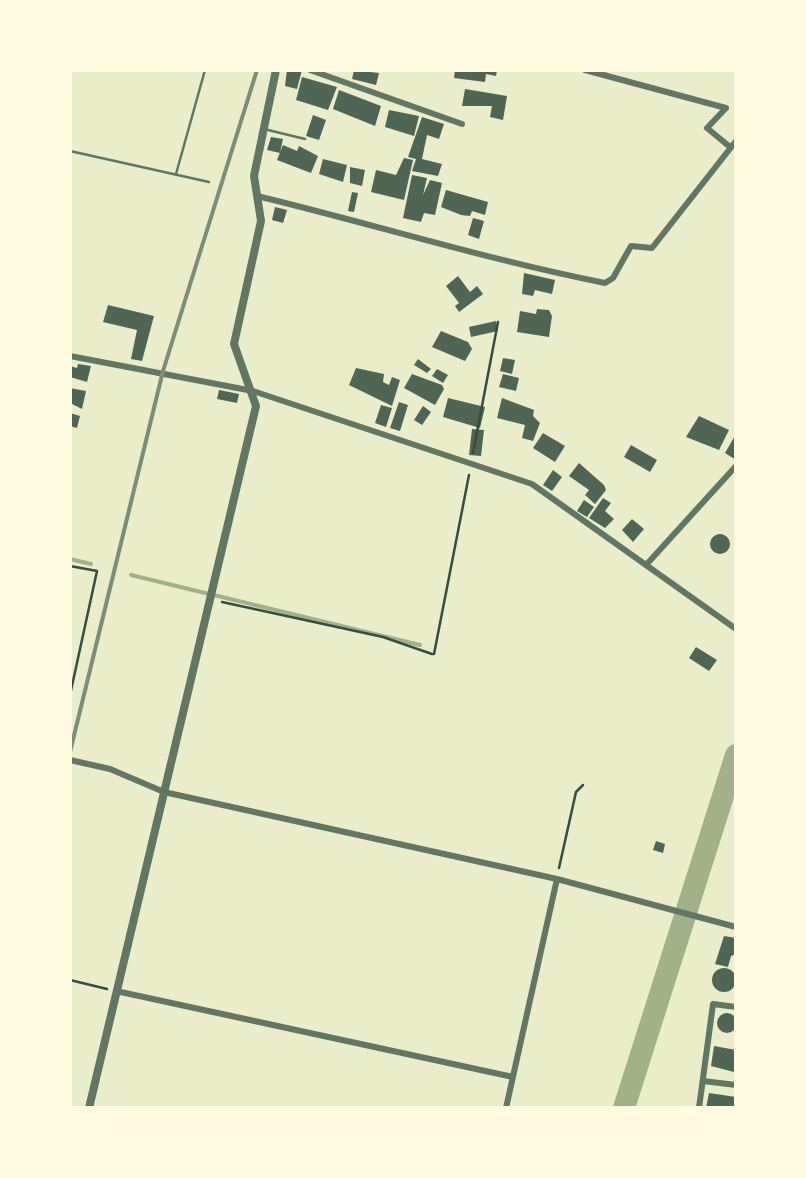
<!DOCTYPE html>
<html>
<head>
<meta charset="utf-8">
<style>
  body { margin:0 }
  #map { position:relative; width:806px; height:1178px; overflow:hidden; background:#e9edc9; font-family:Ubuntu,sans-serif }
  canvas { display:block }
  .frame { position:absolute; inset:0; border:72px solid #fefae0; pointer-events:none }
</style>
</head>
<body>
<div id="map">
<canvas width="806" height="1178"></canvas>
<div class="frame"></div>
</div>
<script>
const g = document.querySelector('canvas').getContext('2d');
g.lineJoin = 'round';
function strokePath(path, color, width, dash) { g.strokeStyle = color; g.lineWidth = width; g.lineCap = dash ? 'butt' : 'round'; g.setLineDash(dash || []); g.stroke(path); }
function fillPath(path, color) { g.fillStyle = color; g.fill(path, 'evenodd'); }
strokePath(new Path2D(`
  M70,559L91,564
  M131,575L420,645`), '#a3b18a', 4);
strokePath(new Path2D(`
  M624,1108L736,755`), '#a3b18a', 22);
fillPath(new Path2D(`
  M287,70H302L297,89L285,86Z
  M354,70L379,73L376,85L352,79Z
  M455,70H497L496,76L486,74L485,82L454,78Z
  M302,77L337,87L328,110L296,100Z
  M465,89L507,96L503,120L490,117L492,106H462Z
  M339,90L381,106L375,126L333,109Z
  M389,110L419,116L414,136L385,127Z
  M313,115L326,120L319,140L306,136Z
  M422,117L444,124L439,139L427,135L422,159L442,164L438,176L412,171L416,159L408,157Z
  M271,137L283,139L280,153L267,150Z
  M283,145L297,151L299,146L318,156L311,173L277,160Z
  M404,158L413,160L404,200L371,192L376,170L396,175Z
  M323,159L347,165L343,182L319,174Z
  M350,167L365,170L362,186L350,183Z
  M412,175L427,178L423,195L430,180L442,183L435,215L424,213L421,222L403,218Z
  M446,190L488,202L485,215L472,211L470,216L461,215L441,207Z
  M352,192L358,193L354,212L348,211Z
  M275,207L287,210L283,223L272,220Z
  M473,218L484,221L479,239L468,235Z
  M524,273L555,280L552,294L535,290L533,296L522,294Z
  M458,276L470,292L477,286L483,294L459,312L455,306L459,303L446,286Z
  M108,305L154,316L142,361L131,359L137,330L103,322Z
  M537,309L549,310L552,316L549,337L517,332L520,311L536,314Z
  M496,321L498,331L471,337L469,327Z
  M441,331L468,342L472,349L465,361L432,347Z
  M503,358L515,360L512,374L500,371Z
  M418,359L431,369L427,373L414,365Z
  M78,364L91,366L87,382L70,377V366L77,368Z
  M356,368L384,374L383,382L389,385L392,377L400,380L392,406L349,385Z
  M437,369L448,375L443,383L432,376Z
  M412,374L442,385L444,389L435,405L404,388Z
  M503,374L519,378L516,391L499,387Z
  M70,388L86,391L82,409L70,403Z
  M219,390L239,394L237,403L217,399Z
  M448,398L485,407L480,428L443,417Z
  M502,398L534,410L533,416L540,423L533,441L522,438L525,425L497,418Z
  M399,402L408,405L400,431L390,428Z
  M381,405L392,408L386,427L375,423Z
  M423,406L431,412L422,425L414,420Z
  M70,413L80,416L77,428L70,426Z
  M699,416L729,430L719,450L686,437Z
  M472,429L484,430L481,456L469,455Z
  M543,433L565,446L555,462L533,448Z
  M736,434V460L725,453Z
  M631,445L657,460L650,472L624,457Z
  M579,463L604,485L606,490L595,504L585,495L589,490L569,476Z
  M553,470L562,477L552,491L543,485Z
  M603,498L611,503L605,511L614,519L605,528L589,518Z
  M584,500L594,507L587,517L577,511Z
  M632,519L644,529L633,542L622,530Z
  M710 544a10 10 0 1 1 20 0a10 10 0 1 1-20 0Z
  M696,647L717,660L709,671L689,658Z
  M656,841L665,844L663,853L653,850Z
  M724,936L736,938V954L731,956L728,967L715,964Z
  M712 980a12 12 0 1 1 24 0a12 12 0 1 1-24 0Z
  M717 1023a10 10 0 1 1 20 0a10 10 0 1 1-20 0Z
  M714,1046L736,1050L734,1072L711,1066Z
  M709,1093L736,1097L735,1108H706Z`), '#4f6655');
strokePath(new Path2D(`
  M473,453L498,322
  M70,566L97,571L70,695
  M222,602L383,637L432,654
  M434,654L469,475
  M559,868L576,792L583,785
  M70,980L107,989`), '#344e41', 2.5);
strokePath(new Path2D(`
  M264,129L305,139
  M70,151L209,182
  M176,174L205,70`), '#617663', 2.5);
strokePath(new Path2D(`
  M310,70L462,124
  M585,70L726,108L707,128L730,147
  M257,196C373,224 488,260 605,283L613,278L631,246L652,248L736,141
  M70,356L253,391L532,484L736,629
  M646,565L736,466
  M70,760L110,769L164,792L557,879L736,927
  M116,991L513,1077
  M703,1081L736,1085
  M506,1108L557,879
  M699,1108L713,1004L736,1007`), '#617663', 6);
strokePath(new Path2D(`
  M89,1108L256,406L234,344L261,221L254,176L276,70`), '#617663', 8);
strokePath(new Path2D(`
  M70,752L163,371L257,70`), '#7c8e77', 4);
</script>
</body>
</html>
